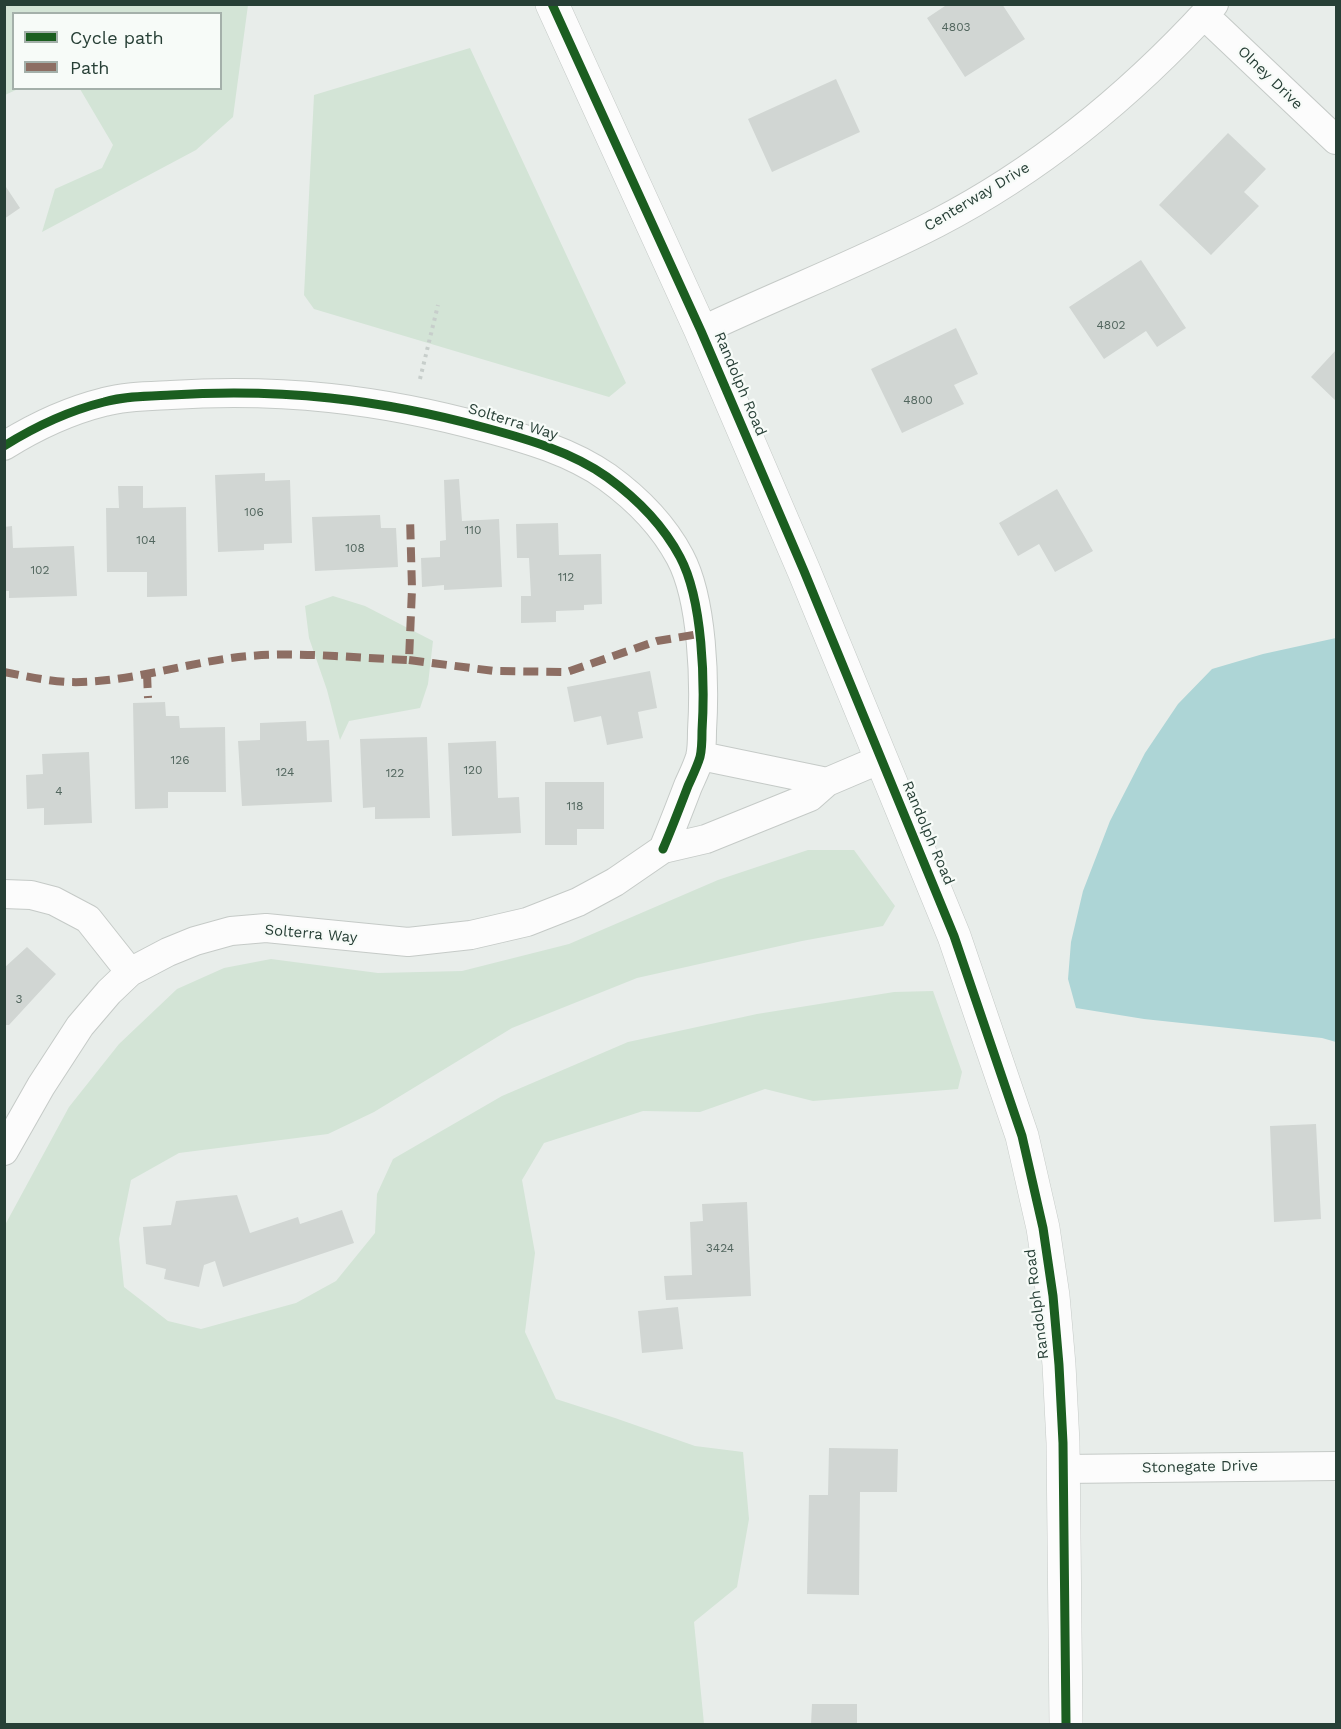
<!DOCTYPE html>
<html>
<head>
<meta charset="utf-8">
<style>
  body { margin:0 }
  #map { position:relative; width:1341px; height:1729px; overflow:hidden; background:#e8edea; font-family:"Work Sans",sans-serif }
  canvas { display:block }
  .frame { position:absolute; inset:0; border:6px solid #273f36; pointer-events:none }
  .legend { position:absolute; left:12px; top:12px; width:210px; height:78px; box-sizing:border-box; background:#f7fbf8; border:2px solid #a4b0aa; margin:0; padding:8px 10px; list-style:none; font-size:18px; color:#273f36 }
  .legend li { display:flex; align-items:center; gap:12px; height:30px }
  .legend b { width:30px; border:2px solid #a4b0aa }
</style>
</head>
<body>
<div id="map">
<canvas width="1341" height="1729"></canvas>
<div class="frame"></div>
<ul class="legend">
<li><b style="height:8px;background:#1b5e20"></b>Cycle path</li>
<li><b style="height:8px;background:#8d6e63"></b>Path</li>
</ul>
</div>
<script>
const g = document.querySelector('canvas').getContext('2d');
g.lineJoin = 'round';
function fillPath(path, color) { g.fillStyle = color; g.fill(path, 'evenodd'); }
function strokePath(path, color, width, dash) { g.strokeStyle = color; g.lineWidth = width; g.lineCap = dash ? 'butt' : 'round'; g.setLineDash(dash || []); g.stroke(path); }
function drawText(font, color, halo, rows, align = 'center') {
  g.font = font + ' "Work Sans",sans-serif'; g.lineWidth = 4.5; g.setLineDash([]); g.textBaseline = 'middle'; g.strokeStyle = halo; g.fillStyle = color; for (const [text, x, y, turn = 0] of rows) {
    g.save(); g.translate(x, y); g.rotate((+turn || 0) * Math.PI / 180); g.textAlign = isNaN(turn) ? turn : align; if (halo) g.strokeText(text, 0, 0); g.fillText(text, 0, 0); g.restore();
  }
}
fillPath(new Path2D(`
  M5,4L248,5L233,117L196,150L42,232L55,189L102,168L113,145L80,89L220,88V14H14V88L18,89L5,95Z
  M470,48L626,383L609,397L314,309L304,295L314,95Z
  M333,596L365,606L433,641L428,684L420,708L349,721L340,740L327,690L309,638L305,606Z
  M808,850H854L895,906L883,926L802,941L637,978L512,1028L374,1112L328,1134L179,1153L131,1180L119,1239L124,1287L168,1321L201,1329L296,1303L336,1281L375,1233L377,1194L393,1159L502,1096L628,1042L757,1014L894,992L933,991L962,1072L958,1089L813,1101L765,1089L700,1112L643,1111L544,1143L522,1180L535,1253L525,1332L556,1399L615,1418L695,1446L743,1452L749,1519L737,1587L694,1622L704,1724H5V1225L69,1107L119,1044L177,989L224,968L271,959L378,973L462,971L569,944L718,880Z`), '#d3e4d6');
fillPath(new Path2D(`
  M1336,638V1042L1322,1038L1144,1019L1076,1008L1068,979L1071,942L1083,891L1110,821L1145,753L1178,704L1212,669L1263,654Z`), '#add5d6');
fillPath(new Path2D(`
  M948,4H1002L1025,39L965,77L927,18Z
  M836,79L860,132L772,172L748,119Z
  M1228,133L1266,169L1244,192L1259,206L1211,255L1159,205Z
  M4,184L20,208L4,219Z
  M1141,260L1186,328L1157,347L1146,331L1104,359L1069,307Z
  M956,328L978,374L954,385L964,404L902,433L871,369Z
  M1336,350V401L1311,377Z
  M265,473V481L290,480L292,543L264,544V550L218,552L215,475Z
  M459,479L462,521L499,519L502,587L444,590V585L422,587L421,558L440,557V541L446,540L444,480Z
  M118,486H143V508L186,507L187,596L147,597V572H107L106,508H119Z
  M1057,489L1093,551L1055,572L1039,544L1018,556L999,523Z
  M380,515L381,528H396L398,567L315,571L312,517Z
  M558,523L559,555L601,554L602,604L584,605V610L556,611V622L521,623V596H531L529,558H517L516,524Z
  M12,526L13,548L74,546L77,596L9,598V591H4V527Z
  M650,671L657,708L638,712L643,738L607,745L601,716L574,722L567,687Z
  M165,702L166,716H179L180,728L225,727L226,792H168V808L135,809L133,703Z
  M306,721L307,741L329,740L332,802L242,806L238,741L260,740V723Z
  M427,737L430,818L375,819V807L363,808L360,739Z
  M496,741L498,798L519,797L521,833L452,836L448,743Z
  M89,752L92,823L44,825V808L27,809L26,775L43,774L42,754Z
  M545,782H604V829H577V845H545Z
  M27,947L56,974L9,1025H4V968Z
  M1316,1124L1321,1219L1274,1222L1270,1126Z
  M237,1195L250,1233L298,1217L300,1224L342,1210L354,1243L223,1287L215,1261L204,1265L199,1287L164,1279L166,1269L146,1264L143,1227L171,1225L176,1201Z
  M747,1202L751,1296L666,1300L664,1276L692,1275L690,1222L703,1221L702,1204Z
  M678,1307L683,1349L642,1353L638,1311Z
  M829,1448L898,1449L897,1492H860L859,1595L807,1594L809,1495H828Z
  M812,1704H857V1724H811Z`), '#d1d6d3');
const minor = new Path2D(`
  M1204,15L1336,140
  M701,331C779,294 860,263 937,223C1043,168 1134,92 1214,4
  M4,446C36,426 68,411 104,402C125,396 150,396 171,395C281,388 380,399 486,428C527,439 572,452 607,477C636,498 663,525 680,557C703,600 705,683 702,731C702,740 702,749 700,757C697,767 692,777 688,786C680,807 672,828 663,849
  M701,756L827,782
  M4,894L31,895L54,901L88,919L130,972
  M4,1151L41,1086L80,1026L109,992L130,972L168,952L195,941L231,931L266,928L408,942L471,935L527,922L578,902L615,882L663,849L706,839L810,797L827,782L881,759
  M1063,1469L1336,1466`);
const tertiary = new Path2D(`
  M552,4L701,331L804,571L954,936L1022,1136L1043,1228L1053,1296L1059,1365L1063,1443L1066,1724`);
strokePath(minor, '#c5cac7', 30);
strokePath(tertiary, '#c5cac7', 34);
strokePath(new Path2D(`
  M420,379L438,305`), '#c7cecb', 4, [3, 4.5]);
strokePath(minor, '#fcfcfc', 28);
strokePath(tertiary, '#fcfcfc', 33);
strokePath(new Path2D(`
  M409,660L494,671L567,672L657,641L699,634
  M4,672C25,676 47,681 68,682C120,684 179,665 231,658C290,650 350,658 409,660L412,589L410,517
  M147,673L148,698`), '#8d6e63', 8, [15, 8]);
strokePath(new Path2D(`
  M552,4L701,331L804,571L954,936L1022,1136L1043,1228L1053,1296L1059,1365L1063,1443L1066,1724
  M4,446C36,426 68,411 104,402C125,396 150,396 171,395C281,388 380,399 486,428C527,439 572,452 607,477C636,498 663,525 680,557C703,600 705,683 702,731C702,740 702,749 700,757C697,767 692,777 688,786C680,807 672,828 663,849`), '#1b5e20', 9);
drawText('12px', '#52665e', null, [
  ["4803",956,27],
  ["4802",1111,325],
  ["4800",918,400],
  ["106",254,512],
  ["110",473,530],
  ["104",146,540],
  ["108",355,548],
  ["102",40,570],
  ["112",566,577],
  ["126",180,760],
  ["120",473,770],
  ["124",285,772],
  ["122",395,773],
  ["4",59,791],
  ["118",575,806],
  ["3",19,999],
  ["3424",720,1248]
]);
drawText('15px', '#273f36', '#f7fbf8', [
  ["Olney Drive",1270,78,44],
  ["Centerway Drive",977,197,-31],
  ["Randolph Road",740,384,67],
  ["Solterra Way",513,422,17],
  ["Randolph Road",928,833,67],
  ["Solterra Way",311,934,5],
  ["Randolph Road",1037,1304,-97],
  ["Stonegate Drive",1200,1467,-1]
]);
</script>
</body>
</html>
